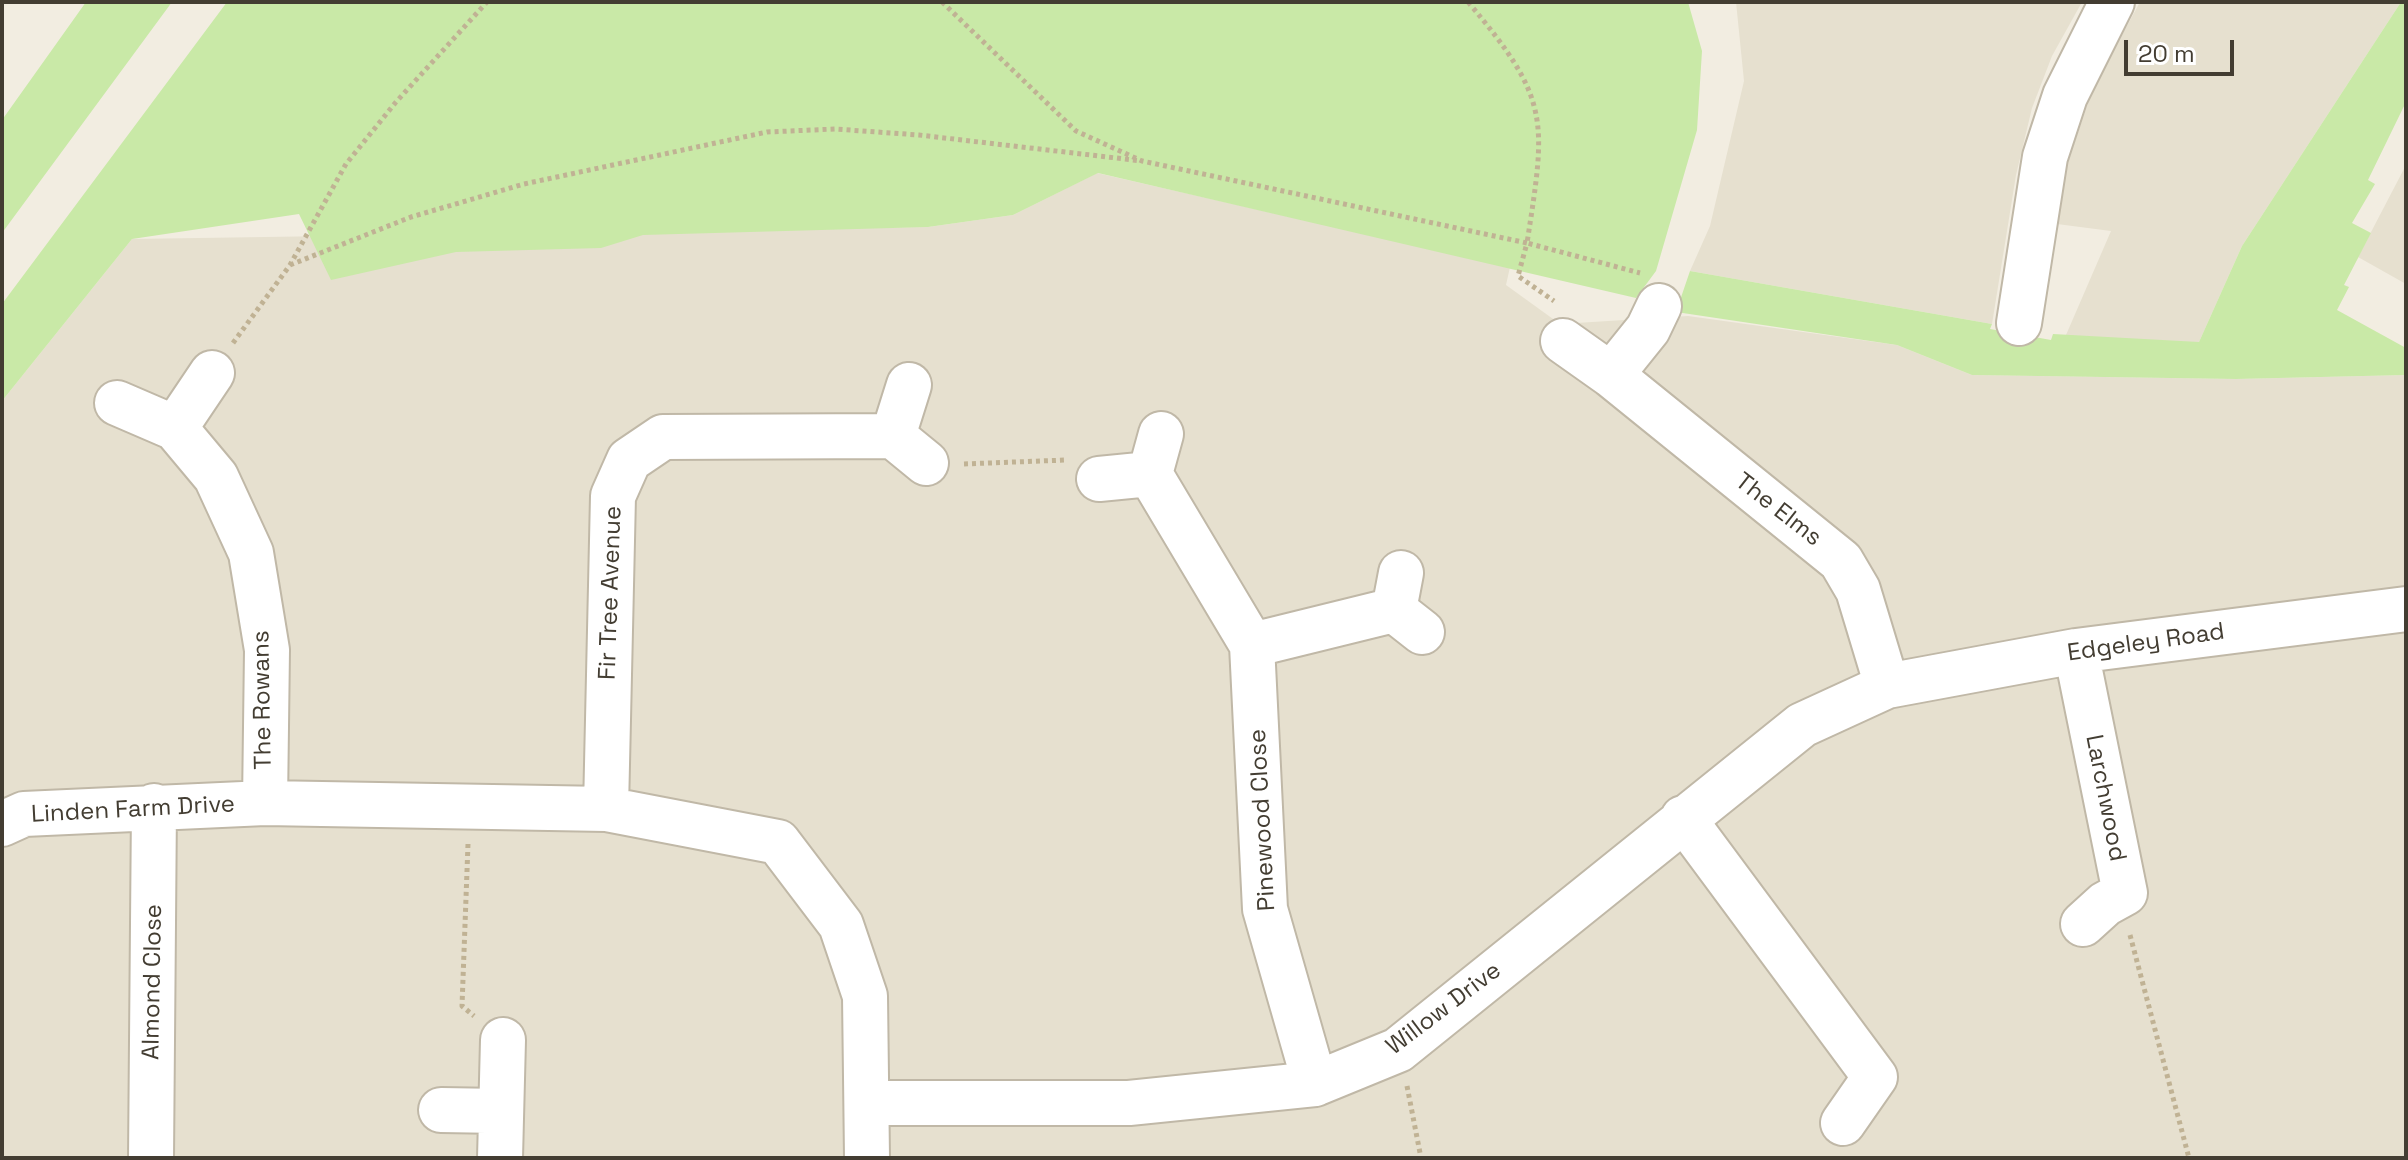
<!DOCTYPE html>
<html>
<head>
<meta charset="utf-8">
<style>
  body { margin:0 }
  #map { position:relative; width:2408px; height:1160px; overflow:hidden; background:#f2ede1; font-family:"Space Grotesk",sans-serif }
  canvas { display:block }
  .frame { position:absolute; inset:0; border:4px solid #433d32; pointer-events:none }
  .scale { position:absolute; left:2124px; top:40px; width:110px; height:36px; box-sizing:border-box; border:4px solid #433d32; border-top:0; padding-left:10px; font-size:24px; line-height:28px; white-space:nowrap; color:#433d32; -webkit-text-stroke:6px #fff; paint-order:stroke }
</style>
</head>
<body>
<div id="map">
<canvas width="2408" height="1160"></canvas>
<div class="frame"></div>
<div class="scale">20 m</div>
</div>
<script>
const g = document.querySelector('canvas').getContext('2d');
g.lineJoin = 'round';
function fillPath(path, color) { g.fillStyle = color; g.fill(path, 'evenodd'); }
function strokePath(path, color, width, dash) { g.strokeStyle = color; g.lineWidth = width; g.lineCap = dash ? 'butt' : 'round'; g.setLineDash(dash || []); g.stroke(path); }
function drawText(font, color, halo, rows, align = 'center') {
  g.font = font + ' "Space Grotesk",sans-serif'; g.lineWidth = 6; g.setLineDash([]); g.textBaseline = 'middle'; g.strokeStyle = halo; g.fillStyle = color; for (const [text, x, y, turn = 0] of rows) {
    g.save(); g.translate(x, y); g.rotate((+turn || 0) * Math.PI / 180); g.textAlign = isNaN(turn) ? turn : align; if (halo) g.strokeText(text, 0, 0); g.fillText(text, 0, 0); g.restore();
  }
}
fillPath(new Path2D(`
  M1736,2H2082L2052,56L2032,108L2016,175L1992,324L1690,271L1710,226L1744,81Z
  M2140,2H2401L2242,246L2199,342L2133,344L2066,335L2111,231L2057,224L2067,165L2093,88Z
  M2406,165V284L2358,257Z
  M1097,173L1510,267L1506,285L1560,324L1688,316L1897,345L1972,375L2236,379L2406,375V1158H2V401L132,239L928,227L1013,215Z`), '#e6e0cf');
fillPath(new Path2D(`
  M86,2H172L2,233V120Z
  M227,2H1688L1702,51L1697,130L1656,271L1636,298L1098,173L1013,215L928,227L643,235L601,248L456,252L331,280L299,214L132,239L2,401V304Z
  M2401,2H2406V102L2368,180L2375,184L2352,223L2371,233L2344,285L2349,287L2337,310L2406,348V375L2236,379L1972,375L1897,345L1676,312L1690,271L1992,324L1990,329L2051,340L2053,334L2199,342L2242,246Z`), '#c9e9a7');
const minor = new Path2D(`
  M2019,323L2045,157L2065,96L2112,2
  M1563,341L1611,375L1841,561L1858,590L1887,686
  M1611,375L1648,329L1659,306
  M909,385L893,436L926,463
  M117,403L175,428L216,477L251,553L267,650L265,803
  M175,428L212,373
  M1150,474L1252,645L1265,909L1315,1084
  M1099,479L1150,474L1161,434
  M1401,573L1394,610L1422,632
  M1252,645L1394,610
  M2076,651L2125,893L2105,904L2083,924
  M606,809L613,496L629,460L663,437L893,436
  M1683,818L1875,1077L1843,1123
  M2,824L24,814L265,803L606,809L778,842L841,925L865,996L867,1158
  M868,1103H1129L1315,1084L1398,1050L1802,725L1887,686L2076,651L2406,609
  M441,1110L501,1111
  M151,1158L154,806
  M500,1158L503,1040`);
strokePath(minor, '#c0b8a7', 48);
strokePath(new Path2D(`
  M942,2L1076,131L1142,161L1527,243L1518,276L1554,301
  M1468,2C1551,100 1546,120 1527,243L1640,273
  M290,265L411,217L524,184L767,132L835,129L919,135L1142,161
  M233,343L290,265L346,164L396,102L487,2
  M964,464L1066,460
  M468,844L462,1006L474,1016
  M2130,935L2189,1158
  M1407,1086L1421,1158`), '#c0b294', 5, [4, 4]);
strokePath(minor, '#fff', 44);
drawText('24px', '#433d32', '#fff', [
  ["The Elms",1778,510,38],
  ["Fir Tree Avenue",611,593,-88],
  ["Edgeley Road",2146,643,-8],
  ["The Rowans",263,700,-91],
  ["Larchwood",2105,798,79],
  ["Linden Farm Drive",133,810,-3],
  ["Pinewood Close",1263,820,-93],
  ["Almond Close",153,982,-89],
  ["Willow Drive",1444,1009,-37]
]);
</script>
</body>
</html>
